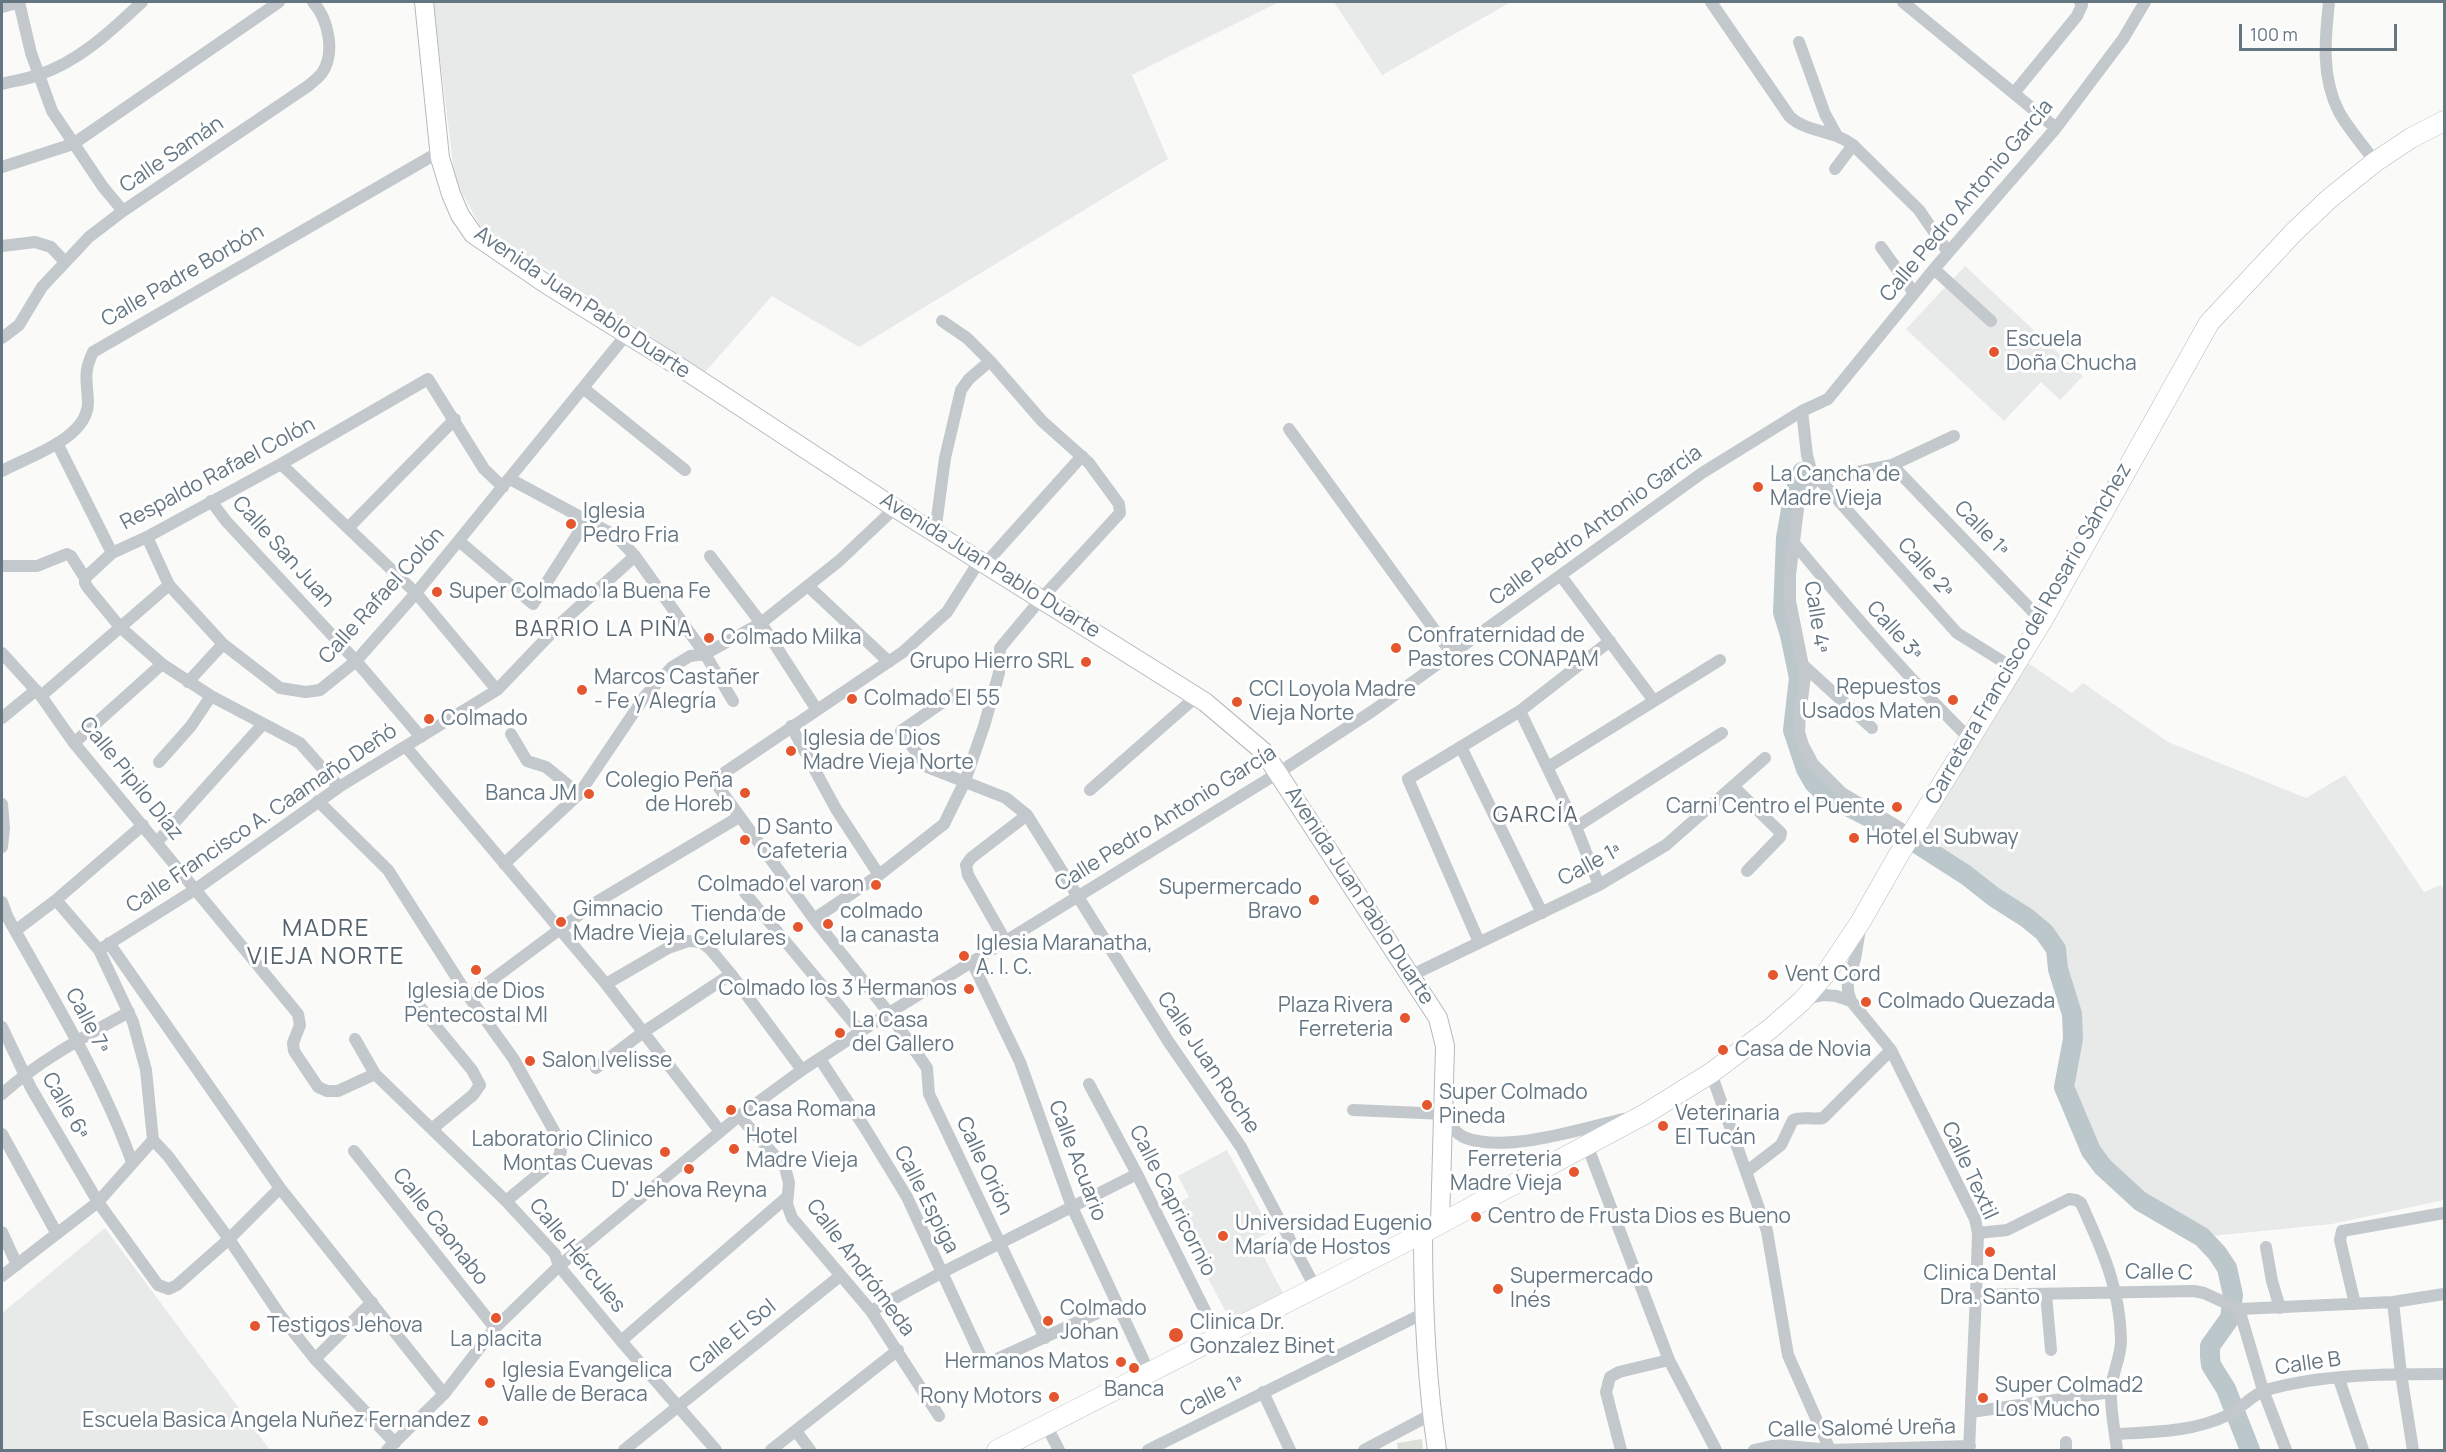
<!DOCTYPE html>
<html>
<head>
<meta charset="utf-8">
<style>
  body { margin:0 }
  #map { position:relative; width:2446px; height:1452px; overflow:hidden; background:#fafaf8; font-family:Manrope,sans-serif }
  canvas { display:block }
  .frame { position:absolute; inset:0; border:3px solid #657683; pointer-events:none }
  .scale { position:absolute; left:2239px; top:24px; width:158px; height:27px; box-sizing:border-box; border:3px solid #657683; border-top:0; padding-left:8px; font-size:18px; line-height:21px; white-space:nowrap; color:#657683; -webkit-text-stroke:4px #fff; paint-order:stroke }
</style>
</head>
<body>
<div id="map">
<canvas width="2446" height="1452"></canvas>
<div class="frame"></div>
<div class="scale">100 m</div>
</div>
<script>
const g = document.querySelector('canvas').getContext('2d');
g.lineJoin = 'round';
function fillPath(path, color) { g.fillStyle = color; g.fill(path, 'evenodd'); }
function strokePath(path, color, width, dash) { g.strokeStyle = color; g.lineWidth = width; g.lineCap = dash ? 'butt' : 'round'; g.setLineDash(dash || []); g.stroke(path); }
function drawText(font, color, halo, rows, align = 'center') {
  g.font = font + ' Manrope,sans-serif'; g.lineWidth = 6; g.setLineDash([]); g.textBaseline = 'middle'; g.strokeStyle = halo; g.fillStyle = color; for (const [text, x, y, turn = 0] of rows) {
    g.save(); g.translate(x, y); g.rotate((+turn || 0) * Math.PI / 180); g.textAlign = isNaN(turn) ? turn : align; if (halo) g.strokeText(text, 0, 0); g.fillText(text, 0, 0); g.restore();
  }
}
fillPath(new Path2D(`
  M433,2H1279L1132,75L1168,159L859,347L772,296L705,372L480,226L455,180Z
  M1334,2H1511L1382,75Z
  M1965,266L2083,376L2060,400L2041,382L2004,421L1906,329Z
  M2028,663L2072,693L2083,683L2168,742L2306,798L2345,775L2424,892L2441,885L2444,891V1200L2332,1224L2202,1237L2155,1212L2103,1167L2091,1151L2064,1087L2073,1039L2072,1014L2058,969L2056,949L2044,932L2027,918L1994,897L1966,875L1918,844Z
  M1227,1150L1271,1231L1255,1240L1284,1295L1232,1323L1170,1208L1189,1197L1178,1176Z
  M105,1228L270,1450H2V1313Z`), '#e8e9e9');
fillPath(new Path2D(`
  M1422,1439L1423,1450H1398L1397,1443Z`), '#dadfd7');
strokePath(new Path2D(`
  M1802,472L1793,498L1786,538L1783,612L1790,635L1799,678L1793,730L1806,769L1814,783L1826,795L1902,834L1966,875L1994,897L2027,918L2044,932L2056,949L2058,969L2072,1014L2073,1039L2064,1087L2091,1151L2103,1167L2140,1201L2202,1237L2217,1253L2227,1268L2233,1295L2230,1318L2210,1346V1356L2211,1365L2226,1389L2250,1450`), '#bbc7cb', 20);
const secondary = new Path2D(`
  M424,2L440,158L451,194L460,215L473,234L546,284L686,371L895,508L1205,702L1264,752L1438,1018L1445,1046L1440,1223
  M1423,1233C1423,1306 1426,1378 1437,1450`);
const primary = new Path2D(`
  M997,1450L1423,1233L1645,1114L1711,1073L1770,1029L1802,1001L1827,972L1861,921L1898,856L2042,621L2209,323L2294,232L2330,198L2375,162L2411,138L2444,121`);
strokePath(secondary, '#b3babf', 20);
strokePath(primary, '#b5babe', 21);
strokePath(new Path2D(`
  M19,2L31,53L52,111L103,187L123,211
  M1711,2L1790,117C1808,133 1832,129 1853,145L1919,210L1948,252
  M1903,2L2056,128
  M2329,2C2325,39 2321,77 2339,112C2349,130 2364,146 2375,162
  M2,7L20,2
  M1799,42L1825,114L1836,134
  M2,84C14,81 27,79 38,75C79,62 112,30 142,2
  M2014,93L2077,16L2082,5L2080,2
  M2,167L73,144L279,2
  M1835,169L1853,145
  M2,246L35,242L51,247L65,262
  M1881,247L1914,293
  M1934,269L1991,321
  M2,338L19,325L42,287L89,237L123,211L308,86C313,82 318,78 322,73C336,52 328,19 313,2
  M583,388L685,470
  M1802,411L1807,455L1814,481
  M1289,429L1452,654
  M57,443L112,553
  M281,464L416,593L497,690
  M1892,465L2042,621
  M2,471C29,456 88,439 88,402C87,380 83,373 93,352L439,152
  M510,479L616,536L635,556L705,654L733,701
  M1820,480L1957,633L2013,668
  M211,501L226,521L356,661L421,737
  M348,528L455,419
  M935,533L945,458L961,390L969,379L990,361
  M147,537L169,585L223,644L280,688L306,692L320,690L356,661L416,593L626,335
  M459,541L533,604L586,521
  M1794,543C1850,611 1907,677 1970,739
  M710,556L761,623L817,710
  M980,560L947,612L903,652L715,779L717,785L814,919L889,1013L927,1068L929,1094L1045,1338
  M985,564L1082,456
  M2,566H37L67,554L71,556L85,578
  M1561,576L1654,701
  M808,586L889,662
  M2,653L41,696L74,743L298,1014L300,1025L293,1043L294,1051L318,1087L327,1091H338L375,1074
  M1804,666L1872,728
  M188,682L223,644
  M956,693L901,731L927,767L1006,798L1027,815L1168,1041L1241,1147L1315,1287
  M41,696L169,585
  M1520,711L1576,827L1599,885
  M2,718L36,690
  M791,726L836,809L879,875
  M511,734L527,761L546,767L579,794
  M74,743L162,664
  M406,747L606,984L719,1130
  M1461,747L1542,913
  M159,762L191,726L211,696
  M1548,767L1720,660
  M1733,786L1781,833L1780,837L1747,871
  M339,787L300,743L211,696L162,664L120,627L88,588L85,583V578L112,553L147,537L281,464L428,379L484,469L503,487
  M1090,790L1197,696
  M318,801L388,870L469,997L513,1058L558,1138L561,1152L557,1159L506,1201
  M2,804L4,828L2,847
  M1576,827L1722,733
  M1900,828L1842,793L1813,764L1803,745L1799,732L1800,715L1805,676L1790,601V575L1799,500L1814,481L1892,465L1954,436
  M157,842L262,725
  M504,864L579,794L645,696L672,667L690,656L705,654L761,623L839,561L895,508
  M745,893L861,1032
  M56,900L99,950L133,1022L146,1070L153,1140L168,1156L229,1239L280,1315L315,1359L395,1443
  M2,902L8,918C52,997 101,1076 132,1162
  M814,919L879,875L944,824L965,781L984,726L999,673L1000,648L1041,599L1120,513L1119,504L1089,463L1042,421L990,361L967,338L942,321
  M15,931L56,900L143,825
  M1006,942L968,875L966,865L971,858L1027,815
  M1479,942L1408,779L1520,711L1610,641
  M109,943L280,1188L444,1394
  M99,950L196,889L339,787L497,690L561,623L635,556
  M972,962L1020,1062L1072,1207L1149,1372
  M1412,975L1599,885L1666,845L1765,758
  M606,984L668,948L688,941L701,942L710,949L731,974L802,1070
  M469,997L595,903L739,817
  M1805,999L1824,995L1836,996L1851,1001L1891,1050L1975,1219L1978,1233L1976,1295L1969,1450
  M1851,1001C1844,984 1850,975 1855,959C1857,949 1858,939 1860,930
  M416,1002L472,1070L480,1085L473,1095L433,1128
  M2,1027L31,1088L98,1202L158,1285L169,1289L177,1285L229,1239L280,1188
  M355,1039L375,1074L506,1201L555,1254L559,1266L621,1341L716,1450
  M820,1059L865,1128L907,1197L984,1363L997,1359L1115,1305
  M596,1068L642,1033L731,974
  M1711,1073L1767,1231L1788,1355L1830,1450
  M1089,1084L1137,1174L1218,1337
  M2,1094C40,1060 84,1037 129,1012
  M1353,1110L1445,1114C1450,1124 1455,1134 1466,1138C1506,1153 1582,1129 1623,1119
  M739,1116L785,1167L789,1183L787,1204L792,1218L871,1311L939,1416
  M2,1134L57,1234
  M1587,1145L1669,1360L1716,1450
  M354,1151L495,1328
  M1746,1172L1781,1145L1793,1120C1803,1116 1812,1120 1823,1118L1891,1050
  M2,1232L17,1265
  M1978,1233L2007,1230L2069,1199L2076,1200L2081,1203C2102,1250 2120,1287 2121,1340C2121,1358 2112,1373 2111,1390C2110,1410 2115,1431 2117,1450
  M2266,1247L2272,1281L2280,1308
  M2,1276L98,1202L153,1140
  M2046,1294L2051,1350
  M1976,1295L2194,1291L2204,1293L2239,1309L2393,1302L2444,1294
  M2393,1302L2401,1374L2413,1450
  M2355,1304L2340,1240L2342,1231L2444,1213
  M2239,1309L2263,1390L2286,1450
  M871,1311L941,1273L1137,1174
  M621,1341L787,1197
  M315,1359L372,1302
  M2339,1379L2363,1450
  M1263,1392L1290,1450
  M1971,1412L2111,1392
  M1046,1425L1059,1450
  M796,1431L810,1450
  M2116,1434C2153,1432 2194,1432 2228,1415C2241,1409 2254,1393 2266,1390C2322,1374 2387,1374 2444,1374
  M2066,1442V1450
  M387,1450L444,1394L495,1328L559,1266L739,1116L802,1070L889,1013L1278,773L1374,710L1702,473L1802,411L1828,399L1934,269L2056,128L2123,39L2145,2
  M624,1450L840,1276
  M771,1450L898,1350
  M1148,1450L1424,1313
  M1364,1450L1432,1414
  M1621,1450L1606,1392L1610,1377L1619,1372L1669,1360
  M1754,1450L1776,1445L1830,1450L1970,1446`), '#c3c8cc', 12);
strokePath(secondary, '#fff', 18);
strokePath(primary, '#fff', 20);
for (const [x, y, r, color] of [
  [1994,352,6,"#e4572e"],
  [1758,487,6,"#e4572e"],
  [571,524,6,"#e4572e"],
  [437,592,6,"#e4572e"],
  [709,638,6,"#e4572e"],
  [1396,648,6,"#e4572e"],
  [1086,662,6,"#e4572e"],
  [582,690,6,"#e4572e"],
  [852,699,6,"#e4572e"],
  [1953,700,6,"#e4572e"],
  [1237,702,6,"#e4572e"],
  [429,719,6,"#e4572e"],
  [791,751,6,"#e4572e"],
  [745,793,6,"#e4572e"],
  [589,794,6,"#e4572e"],
  [1897,807,6,"#e4572e"],
  [1854,838,6,"#e4572e"],
  [745,840,6,"#e4572e"],
  [876,885,6,"#e4572e"],
  [1314,900,6,"#e4572e"],
  [561,922,6,"#e4572e"],
  [828,924,6,"#e4572e"],
  [798,927,6,"#e4572e"],
  [964,956,6,"#e4572e"],
  [476,970,6,"#e4572e"],
  [1773,975,6,"#e4572e"],
  [969,989,6,"#e4572e"],
  [1866,1002,6,"#e4572e"],
  [1405,1018,6,"#e4572e"],
  [840,1033,6,"#e4572e"],
  [1723,1050,6,"#e4572e"],
  [530,1061,6,"#e4572e"],
  [1427,1105,6,"#e4572e"],
  [731,1110,6,"#e4572e"],
  [1663,1126,6,"#e4572e"],
  [734,1149,6,"#e4572e"],
  [665,1152,6,"#e4572e"],
  [689,1169,6,"#e4572e"],
  [1574,1172,6,"#e4572e"],
  [1476,1217,6,"#e4572e"],
  [1223,1236,6,"#e4572e"],
  [1990,1252,6,"#e4572e"],
  [1498,1289,6,"#e4572e"],
  [496,1318,6,"#e4572e"],
  [1048,1321,6,"#e4572e"],
  [255,1326,6,"#e4572e"],
  [1176,1335,8,"#e4572e"],
  [1121,1362,6,"#e4572e"],
  [1134,1368,6,"#e4572e"],
  [490,1383,6,"#e4572e"],
  [1054,1397,6,"#e4572e"],
  [1983,1398,6,"#e4572e"],
  [483,1421,6,"#e4572e"]
]) { const dot = new Path2D(); dot.arc(x, y, r, 0, 2 * Math.PI); g.fillStyle = color; g.fill(dot); strokePath(dot, '#fff', 2); }
drawText('21px', '#657683', '#fff', [
  ["Calle Samán",172,155,-34],
  ["Calle Pedro Antonio García",1967,201,-50],
  ["Calle Padre Borbón",183,276,-30],
  ["Avenida Juan Pablo Duarte",582,303,34],
  ["Respaldo Rafael Colón",218,474,-28],
  ["Calle Pedro Antonio García",1596,526,-36],
  ["Calle 1ª",1981,529,46],
  ["Calle San Juan",283,552,48],
  ["Avenida Juan Pablo Duarte",990,566,32],
  ["Calle 2ª",1925,568,48],
  ["Calle Rafael Colón",382,596,-48],
  ["Calle 4ª",1816,617,81],
  ["Calle 3ª",1894,631,48],
  ["Carretera Francisco del Rosario Sánchez",2029,634,-60],
  ["Calle Pipilo Díaz",131,779,51],
  ["Calle Francisco A. Caamaño Deñó",262,819,-34],
  ["Calle Pedro Antonio García",1166,819,-32],
  ["Calle 1ª",1590,865,-28],
  ["Avenida Juan Pablo Duarte",1359,896,57],
  ["Calle 7ª",87,1021,62],
  ["Calle Juan Roche",1208,1063,56],
  ["Calle 6ª",65,1106,60],
  ["Calle Acuario",1077,1161,69],
  ["Calle Orión",984,1166,65],
  ["Calle Textil",1969,1171,65],
  ["Calle Espiga",926,1200,63],
  ["Calle Capricornio",1172,1201,63],
  ["Calle Caonabo",440,1227,52],
  ["Calle Hércules",577,1256,51],
  ["Calle Andrómeda",860,1268,53],
  ["Calle C",2159,1273,1],
  ["Calle El Sol",733,1337,-39],
  ["Calle B",2308,1364,-8],
  ["Calle 1ª",1212,1396,-27],
  ["Calle Salomé Ureña",1862,1429,-1]
]);
drawText('21px', '#657683', '#fff', [
  ["Escuela",2006,340],
  ["Doña Chucha",2006,364],
  ["La Cancha de",1770,475],
  ["Madre Vieja",1770,499],
  ["Iglesia",583,512],
  ["Pedro Fria",583,536],
  ["Super Colmado la Buena Fe",449,592],
  ["Confraternidad de",1408,636],
  ["Pastores CONAPAM",1408,660],
  ["Colmado Milka",721,638],
  ["Grupo Hierro SRL",1074,662,"right"],
  ["Marcos Castañer",594,678],
  ["- Fe y Alegría",594,702],
  ["Repuestos",1941,688,"right"],
  ["Usados Maten",1941,712,"right"],
  ["CCI Loyola Madre",1249,690],
  ["Vieja Norte",1249,714],
  ["Colmado El 55",864,699],
  ["Colmado",441,719],
  ["Iglesia de Dios",803,739],
  ["Madre Vieja Norte",803,763],
  ["Colegio Peña",733,781,"right"],
  ["de Horeb",733,805,"right"],
  ["Banca JM",577,794,"right"],
  ["Carni Centro el Puente",1885,807,"right"],
  ["D Santo",757,828],
  ["Cafeteria",757,852],
  ["Hotel el Subway",1866,838],
  ["Colmado el varon",864,885,"right"],
  ["Supermercado",1302,888,"right"],
  ["Bravo",1302,912,"right"],
  ["Gimnacio",573,910],
  ["Madre Vieja",573,934],
  ["colmado",840,912],
  ["la canasta",840,936],
  ["Tienda de",786,915,"right"],
  ["Celulares",786,939,"right"],
  ["Iglesia Maranatha,",976,944],
  ["A. I. C.",976,968],
  ["Vent Cord",1785,975],
  ["Colmado los 3 Hermanos",957,989,"right"],
  ["Iglesia de Dios",476,992,"center"],
  ["Pentecostal MI",476,1016,"center"],
  ["Colmado Quezada",1878,1002],
  ["Plaza Rivera",1393,1006,"right"],
  ["Ferreteria",1393,1030,"right"],
  ["La Casa",852,1021],
  ["del Gallero",852,1045],
  ["Casa de Novia",1735,1050],
  ["Salon Ivelisse",542,1061],
  ["Super Colmado",1439,1093],
  ["Pineda",1439,1117],
  ["Casa Romana",743,1110],
  ["Veterinaria",1675,1114],
  ["El Tucán",1675,1138],
  ["Hotel",746,1137],
  ["Madre Vieja",746,1161],
  ["Laboratorio Clinico",653,1140,"right"],
  ["Montas Cuevas",653,1164,"right"],
  ["Ferreteria",1562,1160,"right"],
  ["Madre Vieja",1562,1184,"right"],
  ["D' Jehova Reyna",689,1191,"center"],
  ["Centro de Frusta Dios es Bueno",1488,1217],
  ["Universidad Eugenio",1235,1224],
  ["María de Hostos",1235,1248],
  ["Clinica Dental",1990,1274,"center"],
  ["Dra. Santo",1990,1298,"center"],
  ["Supermercado",1510,1277],
  ["Inés",1510,1301],
  ["Colmado",1060,1309],
  ["Johan",1060,1333],
  ["Clinica Dr.",1190,1323],
  ["Gonzalez Binet",1190,1347],
  ["Testigos Jehova",267,1326],
  ["La placita",496,1340,"center"],
  ["Hermanos Matos",1109,1362,"right"],
  ["Iglesia Evangelica",502,1371],
  ["Valle de Beraca",502,1395],
  ["Super Colmad2",1995,1386],
  ["Los Mucho",1995,1410],
  ["Banca",1134,1390,"center"],
  ["Rony Motors",1042,1397,"right"],
  ["Escuela Basica Angela Nuñez Fernandez",471,1421,"right"]
], 'left');
g.letterSpacing = '1.5px';
drawText('22px', '#57646e', '#fff', [
  ["BARRIO LA PIÑA",604,630],
  ["GARCÍA",1536,816]
]);
g.letterSpacing = '0px';
g.letterSpacing = '1.5px';
drawText('24px', '#57646e', '#fff', [
  ["MADRE",326,929],
  ["VIEJA NORTE",326,957]
]);
g.letterSpacing = '0px';
</script>
</body>
</html>
